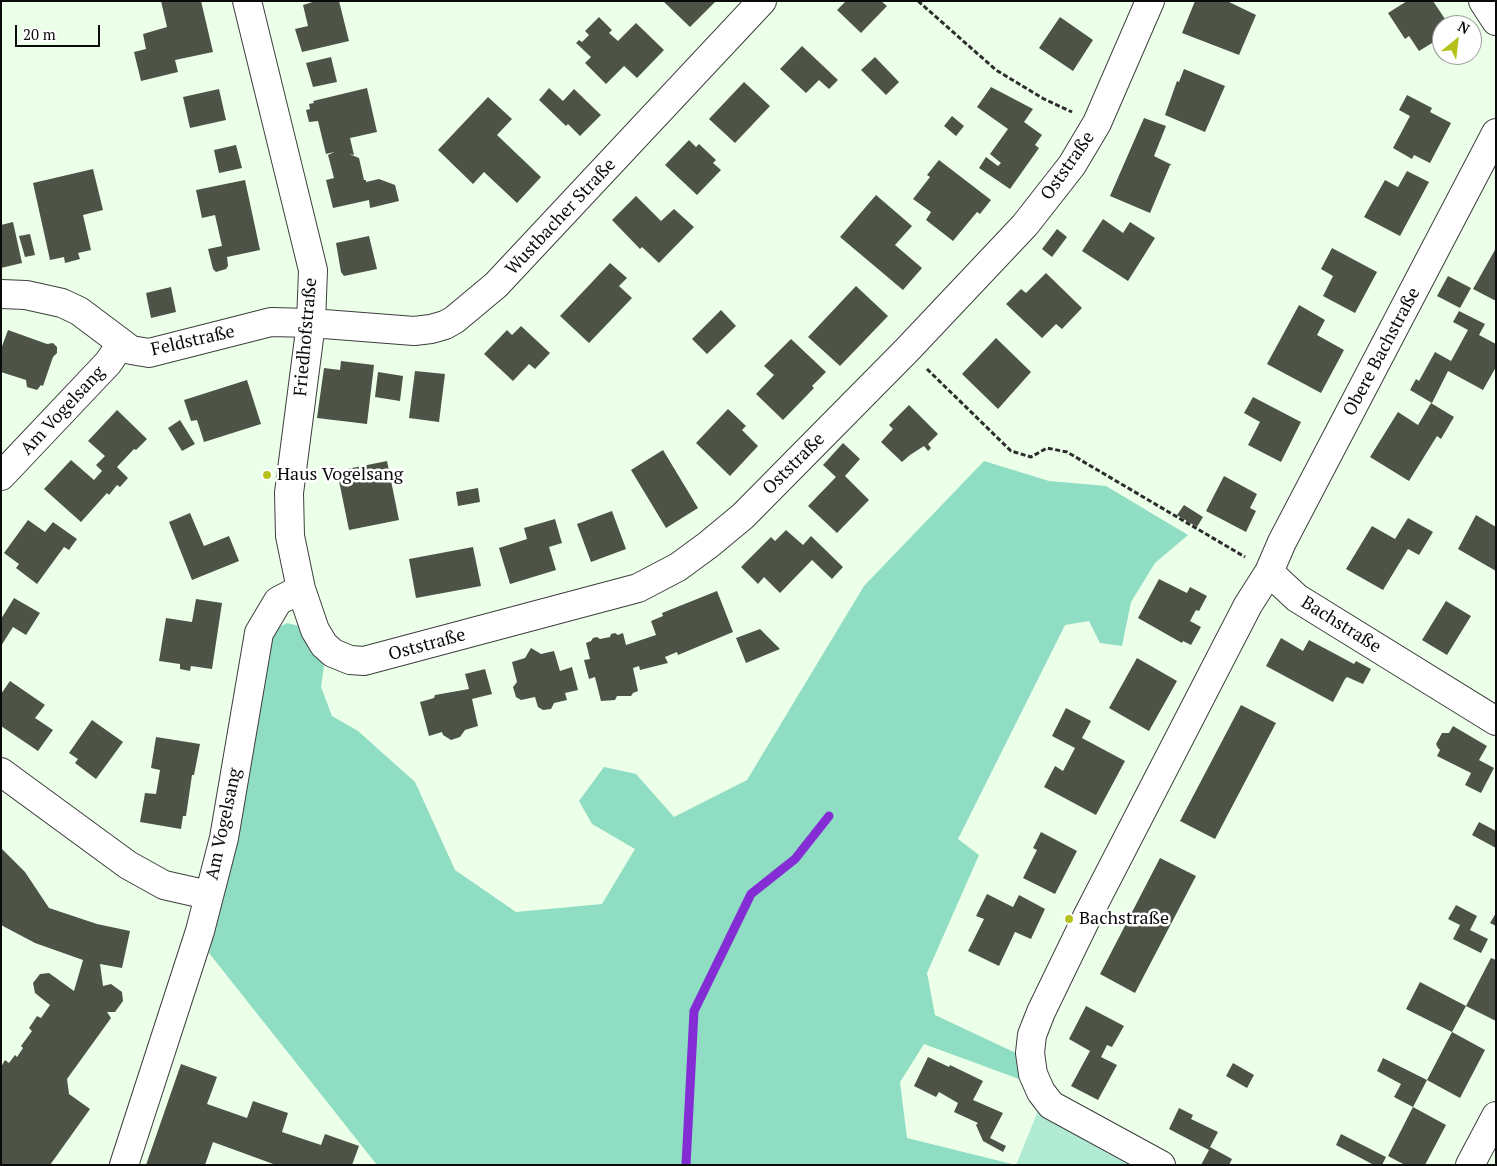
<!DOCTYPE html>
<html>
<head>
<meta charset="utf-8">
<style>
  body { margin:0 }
  #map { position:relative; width:1497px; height:1166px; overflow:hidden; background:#ebffe9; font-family:"PT Serif",serif }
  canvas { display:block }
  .frame { position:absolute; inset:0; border:2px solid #0b0b0b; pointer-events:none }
  .north { position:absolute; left:1432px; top:15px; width:50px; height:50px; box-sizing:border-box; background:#fff; border:1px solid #9d9d9d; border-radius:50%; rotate:29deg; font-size:14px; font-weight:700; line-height:20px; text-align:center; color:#0b0b0b }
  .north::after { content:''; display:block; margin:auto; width:18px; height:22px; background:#b6c21c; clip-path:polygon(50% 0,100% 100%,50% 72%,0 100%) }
  .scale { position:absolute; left:15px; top:25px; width:85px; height:22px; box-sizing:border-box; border:2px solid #0b0b0b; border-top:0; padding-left:6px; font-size:15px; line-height:18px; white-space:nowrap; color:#0b0b0b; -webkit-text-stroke:4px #fff; paint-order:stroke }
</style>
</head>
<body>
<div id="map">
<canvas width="1497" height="1166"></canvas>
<div class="frame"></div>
<div class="north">N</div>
<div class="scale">20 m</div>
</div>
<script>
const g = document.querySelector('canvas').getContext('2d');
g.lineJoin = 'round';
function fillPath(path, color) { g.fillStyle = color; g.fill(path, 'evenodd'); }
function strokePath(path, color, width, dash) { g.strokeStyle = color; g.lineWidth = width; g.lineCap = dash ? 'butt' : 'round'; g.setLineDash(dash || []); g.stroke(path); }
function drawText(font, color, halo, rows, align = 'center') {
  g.font = font + ' "PT Serif",serif'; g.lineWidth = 5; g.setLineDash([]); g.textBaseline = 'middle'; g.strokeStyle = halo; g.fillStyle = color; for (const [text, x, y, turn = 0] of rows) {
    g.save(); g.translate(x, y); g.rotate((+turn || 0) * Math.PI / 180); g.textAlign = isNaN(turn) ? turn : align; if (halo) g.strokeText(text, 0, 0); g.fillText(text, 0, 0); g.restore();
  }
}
fillPath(new Path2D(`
  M1038,1111L1058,1118L1142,1165H1016Z`), '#b1ebd4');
fillPath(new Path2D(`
  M984,461L1049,481L1106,486L1188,535L1155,563L1131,602L1122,646L1100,643L1089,621L1065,625L958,839L979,855L927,973L935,1015L1018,1054L1019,1079L924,1044L900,1082L907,1138L1016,1165H377L209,953L238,840L266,646L275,629L287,623L303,627L315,643L324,666L321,687L332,716L358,731L415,782L455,870L516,912L602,904L635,849L592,824L579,801L604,767L636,774L674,817L747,780L864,586Z`), '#8fddc3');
strokePath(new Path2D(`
  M686,1165L694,1011L751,894L795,859L829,816`), '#842dd5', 9);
fillPath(new Path2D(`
  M161,1H201L213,52L175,60L178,72L141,81L134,52L146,49L143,34L167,27Z
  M316,1H339L349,41L302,52L295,29L308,26L303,5Z
  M663,1H716L690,27Z
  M846,1H881L887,6L861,33L837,10Z
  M1195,1H1227L1256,15L1239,55L1182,33Z
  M1407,1H1433L1449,25H1442V37L1419,51L1409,36L1405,39L1388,13Z
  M599,17L612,30L609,33L618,41L636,23L664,50L637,78L624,66L606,84L585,63L591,57L576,43L579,40L582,42L589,35L585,31Z
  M1060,17L1093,40L1073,71L1039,48Z
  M802,46L838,80L829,89L819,80L806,93L780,69Z
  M331,57L337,82L313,87L306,63Z
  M875,57L899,82L886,95L861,70Z
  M1184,69L1225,86L1205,132L1165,115L1177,81L1179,82Z
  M744,82L770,106L735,143L709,119Z
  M991,87L1033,109L1024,122L1042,135L1035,145L1039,148L1010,189L979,168L986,157L998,166L1001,163L990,154L1008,129L977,107Z
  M367,88L377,132L350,138L354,155L349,154L359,158L364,180H366V182L379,179L395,185L399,201L370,208L369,200L333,208L326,180L334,178L328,155L334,152L326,154L318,121L309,122L306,110L310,109L309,104L314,103L313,101Z
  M549,88L563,101L574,89L601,115L580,136L568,124L566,126L539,100Z
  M219,89L226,120L190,128L183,97Z
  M1407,95L1432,108L1430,112L1451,123L1430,163L1414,155L1412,159L1393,148L1410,116L1399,110Z
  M488,97L512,119L497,135L541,177L517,203L484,172L473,184L438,150Z
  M952,116L964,126L956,136L944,126Z
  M1144,118L1166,126L1154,156L1172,165H1170L1150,213L1110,196Z
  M689,140L696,147L699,144L716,160L713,163L721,170L697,195L665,165Z
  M236,145L242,168L219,173L214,150Z
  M939,160L991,200L980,214L977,212L953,241L926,220L931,212L913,199L930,177L927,175Z
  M93,169L103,210L83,215L91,250L78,253L80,259L65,263L64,257L50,260L33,183Z
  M1407,171L1429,182L1400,236L1364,217L1385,180L1398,187Z
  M245,180L260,250L227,257L228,266L226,269L216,272L213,269L208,249L222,246L215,215L202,218L196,190Z
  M876,195L912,226L895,245L922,268L903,290L840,237Z
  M636,196L661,221L674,209L694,227L659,263L642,247L640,249L612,220Z
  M1103,219L1123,233L1130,222L1155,238L1128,281L1082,251Z
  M13,222L22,263L1,268V225Z
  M1057,229L1067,237L1052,257L1042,249Z
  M30,234L35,255L25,257L19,236Z
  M369,236L377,269L344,276L341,272L336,243Z
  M1332,248L1377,272L1355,313L1323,296L1333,276L1321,269Z
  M1496,248V301L1473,289Z
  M610,263L627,278L619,286L632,298L589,343L560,316Z
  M1046,273L1082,308L1062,329L1056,324L1042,338L1006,304L1021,289L1026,293Z
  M1448,276L1471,288L1460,308L1437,296Z
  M856,286L888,316L840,366L808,337Z
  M171,287L176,312L151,318L146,293Z
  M1299,305L1325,320L1317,335L1344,350L1321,393L1267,364Z
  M721,310L736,326L707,354L692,339Z
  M1459,311L1485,324L1479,335L1496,344V367L1483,390L1448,371L1432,403L1410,390L1416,379L1419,381L1435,352L1451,361L1468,330L1453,322Z
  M521,326L550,353L535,369L529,364L513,381L484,354L507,330L512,335Z
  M8,330L47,344L53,343L57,347V353L53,357L43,386L41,385L37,390L27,387L26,380L1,372V349Z
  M996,338L1031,372L998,409L962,374Z
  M791,339L826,372L812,386L814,388L783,420L756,394L774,375L764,366Z
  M341,361L374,365L367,424L317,418L324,368L340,370Z
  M415,371L445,374L439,422L409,418Z
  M378,372L403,376L400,401L375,397Z
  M247,380L261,424L204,442L197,420L191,421L184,400Z
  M1253,397L1301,422L1281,462L1248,445L1260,422L1244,413Z
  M1431,403L1454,417L1441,439L1437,436L1409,481L1370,457L1398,412L1418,425Z
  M909,405L938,434L928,444L931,448L928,451L924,446L910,455L902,462L881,442L893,429L889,425Z
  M728,409L746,426L742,430L758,446L730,476L696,443Z
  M117,410L147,439L136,450L134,449L117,467L128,478L120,487L117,485L109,495L107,493L81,522L44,489L71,460L94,480L102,471L96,465L105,456L88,441Z
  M180,420L195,444L182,451L168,428Z
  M843,443L860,459L845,476L869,500L837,533L808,506L836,477L823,465Z
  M663,450L698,508L666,528L631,470Z
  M387,461L399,520L349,530L337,471Z
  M1224,476L1257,494L1250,508L1256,511L1246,532L1206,511Z
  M478,488L480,502L458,506L456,492Z
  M1184,505L1203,517L1197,527L1177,515Z
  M612,511L626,549L591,562L577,524Z
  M190,513L204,546L229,536L239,561L192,580L169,522Z
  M1476,515L1496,527V571L1458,549Z
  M1408,518L1433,532L1419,555L1408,549L1383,590L1346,569L1372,526L1395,539Z
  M555,519L562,543L549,547L556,570L510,584L499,548L527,539L524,528Z
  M28,520L45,532L53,522L77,539L69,550L64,547L37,584L16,568L19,564L4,553Z
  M786,530L803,545L811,536L843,567L832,579L812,560L780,593L764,577L758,584L741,567L771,537L775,541Z
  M473,547L481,586L416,598L409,559Z
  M1159,579L1187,593L1190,587L1207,596L1199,611L1196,610L1190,621L1201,627L1191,645L1183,641L1182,643L1138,618Z
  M717,591L733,632L678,655L677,652L665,657L668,663L640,670L639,666L633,668L638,691L633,693L631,696H617L615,700L601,701L595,677L589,679L584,660L590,659L586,643L591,641L593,638L597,637L600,639L610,637L611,634L615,633L618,635L623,633L626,645L656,635L651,621L663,616L662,613Z
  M14,598L40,613L26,635L13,627L1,646V619Z
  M196,599L222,603L212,669L191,666L190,671L180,669V664L159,661L166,618L192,622Z
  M1446,601L1471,616L1447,655L1422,640Z
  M760,629L780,649L746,663L736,638Z
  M1281,638L1303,651L1309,640L1354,664L1356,661L1371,669L1363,684L1347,677L1345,679L1333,702L1266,666Z
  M531,648L541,654L554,651L560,671L572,667L578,690L565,693L567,700L554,703L551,709L543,710L538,707L535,697L521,700L516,697L513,687L517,682L512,662L525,658Z
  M1137,658L1177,681L1149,731L1109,708Z
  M485,669L492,694L472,699L478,726L465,730L460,737L451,740L443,735L442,732L429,736L420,702L434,698L435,695L469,689L465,674Z
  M10,681L45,705L35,718L53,730L38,751L1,726V694Z
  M1241,705L1276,723L1215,839L1180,821Z
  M1066,708L1091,721L1082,738L1125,761L1096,815L1044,787L1055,766L1063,771L1075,748L1052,736Z
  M92,720L123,742L96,779L75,763L78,759L69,753Z
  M1453,726L1487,746L1479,760L1494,768L1481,793L1465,785L1471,773L1437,756L1440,750L1438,748L1436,744L1442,733H1449Z
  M156,737L200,744L194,775H192L186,816H183L181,829L140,822L145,793L156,794L160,770L151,768Z
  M1479,822L1496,831V848L1472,835Z
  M1041,832L1077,851L1055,894L1023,878L1037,850L1033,848Z
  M1,848L25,872L49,908L97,924L130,931L122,968L100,964L103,986L111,984L122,992L123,1001L115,1012H107L111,1018L67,1079L69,1094L90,1109L50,1165H1V1067L5,1060L9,1063L15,1055L17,1057L23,1048L21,1046L32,1031L29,1028L37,1016L41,1018L50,1005L35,993L33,983L40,974L49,973L74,991L83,960L35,943L1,925Z
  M1160,858L1196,876L1135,993L1100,974Z
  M987,894L1013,907L1019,895L1045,909L1031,939L1015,932L999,966L968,951L984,919L976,916Z
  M1456,905L1477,916L1470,930L1488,939L1481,953L1453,939L1460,925L1448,919Z
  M1496,913V926L1490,923Z
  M1491,958L1496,960V1021L1466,1006Z
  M1420,982L1466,1006L1452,1032L1406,1009Z
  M1086,1006L1124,1026L1112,1047L1107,1045L1101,1057L1117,1065L1098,1100L1071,1086L1090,1051L1069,1039Z
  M1452,1032L1485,1050L1460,1098L1427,1080Z
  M928,1057L949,1067L950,1065L983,1081L973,1100L1003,1113L990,1138L1006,1146L1003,1152L983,1141L976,1125L978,1123L954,1112L958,1103L939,1092L936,1097L914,1086Z
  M1383,1058L1427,1080L1413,1107L1394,1097L1401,1084L1377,1071Z
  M1233,1063L1254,1075L1247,1088L1226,1076Z
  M181,1064L217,1077L207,1104L247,1118L253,1101L288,1113L282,1132L321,1145L325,1134L359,1146L352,1165H276L213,1142L205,1165H146Z
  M1413,1107L1446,1125L1425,1165H1405L1388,1156Z
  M1179,1108L1193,1115L1191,1119L1218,1132L1210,1147L1232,1159L1229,1165H1201L1209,1150L1169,1129Z
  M1341,1134L1386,1157L1382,1165H1374L1336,1145Z`), '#4d5447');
const minor = new Path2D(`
  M247,1L313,270L311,323L289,493L290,536L301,589L315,630L324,645L333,653L350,660L364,661L638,588L678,567L708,545L743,516L907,350L1025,225L1072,165L1097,123L1150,1
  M1483,1L1496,21
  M1,294L26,295L62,303L79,311L131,350L149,353L271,322L311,323L414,331L431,329L445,325L454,320L496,285L762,1
  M1,476L108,363L121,344
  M1269,572L1297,598L1496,721
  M1,772L128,865L164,885L208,895
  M124,1165L200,931L224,838L259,633L278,601L301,589
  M1161,1165L1051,1105L1041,1092L1033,1074L1030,1053L1032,1035L1041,1012L1087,917L1248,605L1269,572L1282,542L1496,133
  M1470,1165L1496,1116`);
strokePath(minor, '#3e3e3e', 30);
strokePath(new Path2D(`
  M918,1L996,70L1044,99L1072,112
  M927,369L1011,451L1031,457L1047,448L1067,452L1245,557`), '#2d2d2d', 3, [5, 2.5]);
strokePath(minor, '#fff', 28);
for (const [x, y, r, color] of [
  [267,475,5,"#b6c21c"],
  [1069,919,5,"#b6c21c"]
]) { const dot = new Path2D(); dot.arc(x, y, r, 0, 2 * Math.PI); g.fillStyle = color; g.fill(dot); strokePath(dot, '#fff', 2); }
drawText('18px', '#0b0b0b', '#fff', [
  ["Oststraße",1068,166,-55],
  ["Wustbacher Straße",561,217,-47],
  ["Friedhofstraße",306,337,-85],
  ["Feldstraße",193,341,-13],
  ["Obere Bachstraße",1382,352,-62],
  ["Am Vogelsang",63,411,-47],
  ["Oststraße",794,464,-45],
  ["Bachstraße",1341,625,32],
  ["Oststraße",427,645,-15],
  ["Am Vogelsang",224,824,-78]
]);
drawText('18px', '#0b0b0b', '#fff', [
  ["Haus Vogelsang",277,475],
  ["Bachstraße",1079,919]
], 'left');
</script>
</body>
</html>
